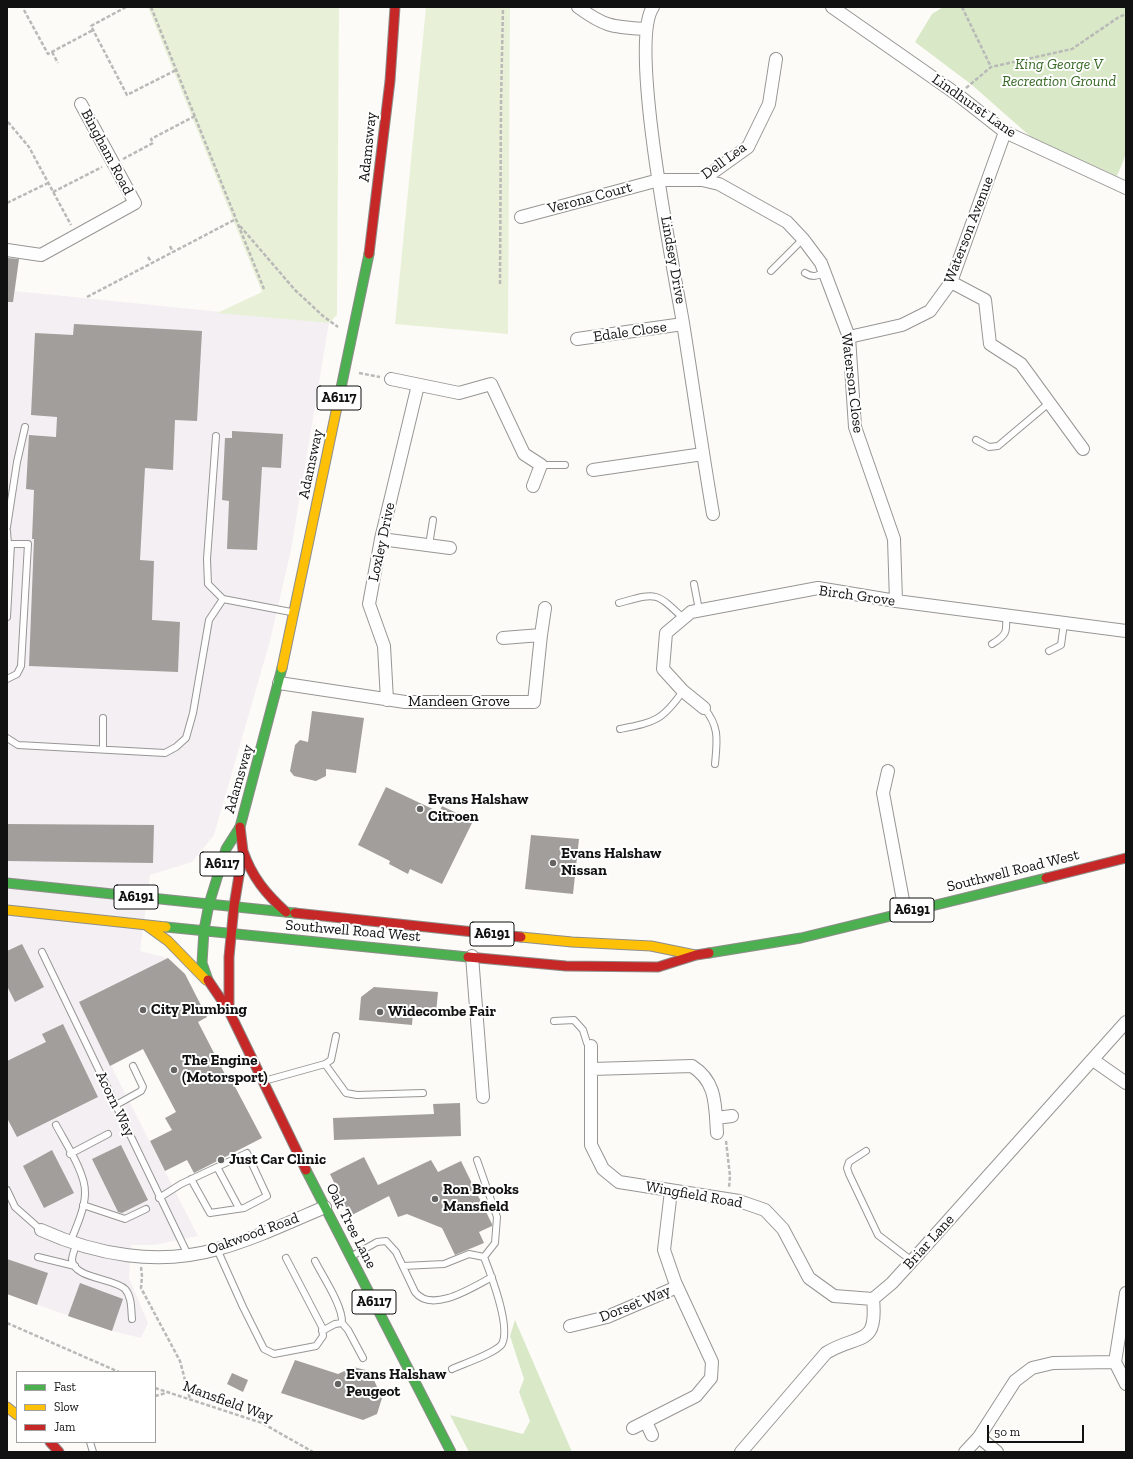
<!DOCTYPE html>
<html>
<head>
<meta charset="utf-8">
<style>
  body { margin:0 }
  #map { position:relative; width:1133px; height:1459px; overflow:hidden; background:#fdfbf7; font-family:"Zilla Slab",serif }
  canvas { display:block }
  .frame { position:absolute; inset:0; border:8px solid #111; pointer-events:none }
  .legend { position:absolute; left:16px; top:1371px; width:140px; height:72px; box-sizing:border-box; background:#fff; border:1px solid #a0a0a0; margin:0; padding:5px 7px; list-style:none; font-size:12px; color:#111 }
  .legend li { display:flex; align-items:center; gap:8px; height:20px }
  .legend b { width:20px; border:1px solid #a0a0a0 }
  .scale { position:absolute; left:987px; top:1425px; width:97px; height:18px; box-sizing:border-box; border:2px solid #111; border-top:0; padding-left:5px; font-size:12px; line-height:14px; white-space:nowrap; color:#111; -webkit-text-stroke:3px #fff; paint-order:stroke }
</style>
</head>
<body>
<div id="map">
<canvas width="1133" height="1459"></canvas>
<div class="frame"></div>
<ul class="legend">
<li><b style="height:5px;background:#4caf50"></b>Fast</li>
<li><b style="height:5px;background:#ffc107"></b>Slow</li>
<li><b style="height:5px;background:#c62828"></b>Jam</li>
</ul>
<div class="scale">50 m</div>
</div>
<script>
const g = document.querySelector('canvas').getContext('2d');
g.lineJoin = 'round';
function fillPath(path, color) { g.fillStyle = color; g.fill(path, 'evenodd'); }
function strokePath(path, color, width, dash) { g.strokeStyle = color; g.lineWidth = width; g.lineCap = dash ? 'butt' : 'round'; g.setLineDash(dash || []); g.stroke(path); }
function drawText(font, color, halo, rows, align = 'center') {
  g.font = font + ' "Zilla Slab",serif'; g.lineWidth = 4; g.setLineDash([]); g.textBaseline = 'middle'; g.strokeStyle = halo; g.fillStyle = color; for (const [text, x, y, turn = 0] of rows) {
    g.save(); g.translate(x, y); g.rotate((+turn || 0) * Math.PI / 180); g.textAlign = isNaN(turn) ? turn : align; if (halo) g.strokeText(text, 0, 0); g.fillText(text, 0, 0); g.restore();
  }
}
fillPath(new Path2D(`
  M7,257L19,258L15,291L329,323L291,550L270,641L214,835L192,862L150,875L140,951L168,958L79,1003L198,1236L154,1245H131L129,1278L148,1323L141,1338L112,1331L7,1294Z`), '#f4eff2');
fillPath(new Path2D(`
  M148,7H339L337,315L329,323L217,313L262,292Z
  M426,7H510L508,334L395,324Z`), '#e8f1d8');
fillPath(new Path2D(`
  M943,7H1126V154L1117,176L1031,137L972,85L915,42L932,14Z
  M515,1320L572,1452H469L450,1415L523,1434L530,1421L519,1392L524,1379L510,1336Z`), '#d9e8c7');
fillPath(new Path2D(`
  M7,258L19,259L13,302H7Z
  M74,324L202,331L197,421L175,420L173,470L145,468L140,560L154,561L152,620L180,622L178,672L29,666L34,539H32L34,490L26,489L29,435L56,437L57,417L31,415L35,333L73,335Z
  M232,431L283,434L281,468L262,467L257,550L227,549L229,501L222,500L225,438H232Z
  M312,711L364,718L356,773L326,769V776L316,781L294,776L290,771L295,745L300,740L308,742Z
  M386,787L439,812L442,806L473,821L442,884L410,869L408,874L389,864L390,861L358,845Z
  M7,824L154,825L153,863L7,861Z
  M531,835L579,839L573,894L525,889Z
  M22,944L44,987L15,1002L7,986V951Z
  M168,958L185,974L207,1017L198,1022L230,1084L233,1083L262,1138L194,1173L187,1160L165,1171L150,1141L172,1130L165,1118L176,1112L143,1049L110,1066L79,1002Z
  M374,987L438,992L436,1013L413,1011L412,1025L359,1020L361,997Z
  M63,1024L98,1097L17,1137L7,1118V1061L46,1042L42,1034Z
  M460,1103L461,1136L334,1140L333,1118L434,1114L433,1104Z
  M121,1145L148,1200L122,1213L118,1212L92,1159Z
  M52,1150L74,1193L44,1208L23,1166Z
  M364,1157L378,1185L431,1160L438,1172L461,1161L492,1224V1226L479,1232L484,1243L455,1255L442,1228L407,1214L398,1217L389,1196L350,1216L330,1174Z
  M7,1259L48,1273L37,1305L7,1294Z
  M80,1283L123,1299L112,1331L68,1316Z
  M295,1360L338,1374L353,1367L370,1371L382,1398L377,1414L363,1420L281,1393Z
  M232,1373L248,1380L243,1392L227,1384Z`), '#a19e9c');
const lane = new Path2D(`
  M771,271L803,239
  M805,273C813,278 817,276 825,272
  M216,436L207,559L208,584L223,599L291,612
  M976,440L989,447L998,446L1049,403
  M541,465H565
  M7,527L17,462L25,427
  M7,531L8,544H28L21,666L17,674L7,679
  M429,545L433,520
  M694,584L699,610
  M619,603C656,593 655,591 683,618
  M7,617L11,544
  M992,644C1007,635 1007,632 1006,615
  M1049,651L1061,645L1064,623
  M704,708C720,727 717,741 715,764
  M103,718V749
  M620,729C655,722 662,721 683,691
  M7,738L18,745L165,753L176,747L186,738L193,713L209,620L223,599
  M42,952L188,1255
  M554,1021L574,1020L583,1030L587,1043L591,1046
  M325,1064L346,1093L357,1095L423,1093
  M264,1081L325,1064L331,1060L336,1036
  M116,1105L141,1091L143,1087L133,1066
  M56,1125C65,1142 86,1174 85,1193C85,1209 76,1227 70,1243
  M866,1151L849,1162L847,1168L849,1174L878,1235L912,1261
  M70,1154L108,1134
  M217,1167L239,1208
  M7,1190L15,1207L41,1230
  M159,1198L181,1184L247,1153L267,1196L244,1208L210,1213L191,1179
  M83,1205L125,1219L146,1209
  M76,1245C75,1249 72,1255 72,1260C74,1279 114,1278 125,1289C132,1297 131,1309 132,1319
  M217,1249L243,1307L264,1349L274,1354L316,1346L323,1336L322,1327L286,1258
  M352,1256L377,1242L386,1241L396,1252L415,1292C432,1314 473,1287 492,1277
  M38,1257L75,1266
  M315,1261C323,1277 343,1306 342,1323
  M403,1266L444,1264L469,1254L484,1257
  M322,1331L335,1324L342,1323L348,1330L363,1358
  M452,1369C463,1364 496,1353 502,1344C511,1326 491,1275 484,1257L495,1243L497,1217L477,1160
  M90,1442L93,1452`);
const street = new Path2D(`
  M578,7C605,27 613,27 645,29
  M653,7C628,43 674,270 683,323C693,386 702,450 713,514
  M832,7L958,95L1005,132L1126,188
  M702,180L719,184L787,222L803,239L821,263L849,337L855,427L894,539L896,601
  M521,217L659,180H702L748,147L769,104L776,59
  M7,250L41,255L135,203L81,104
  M951,282L985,300L990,344L1021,364L1083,449
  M849,337L902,325L930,311L951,282L1005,132
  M577,339L683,324
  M391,379L459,393L491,384L524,454L541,465L533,486
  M593,470L703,454
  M381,539L450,548
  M541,635L545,608
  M279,683L405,702H534L541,635L503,638
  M387,700L384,646L369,604L381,539L418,385
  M704,708L683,691L663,669L666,633L691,612L818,588L896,601L1126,631
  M888,771L883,793L905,911
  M472,956L483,1097
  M591,1046V1145L603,1169L619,1182L739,1201L765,1210L783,1229L809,1278L834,1296L873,1299
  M1093,1060L1126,1083
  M592,1069L692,1066C717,1082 715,1105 717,1133
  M716,1118L732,1116
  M41,1230C96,1255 158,1266 218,1249C254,1239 290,1222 325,1207
  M1126,1293L1115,1362L1126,1384
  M570,1326L607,1317L677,1287
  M646,1422L652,1435
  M633,1428L696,1396L711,1378L712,1362L675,1282L664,1250L671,1191
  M979,1437L997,1452
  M741,1452L826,1353C858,1333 878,1348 873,1299L892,1283L912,1261L1126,1022
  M965,1452L979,1437L1015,1381L1032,1368L1053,1363L1115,1362`);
const fast = new Path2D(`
  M337,407L369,254
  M7,883L295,913
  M166,927L468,957
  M709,953L801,938L1046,878
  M208,980L202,963L204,930L209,904L226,849L240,827L282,668
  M306,1170L451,1452`);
const slow = new Path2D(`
  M282,668L337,407
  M7,910L166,927
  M146,925L168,941L206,980
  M521,937L572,942L651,946L695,955
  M7,1407L17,1415`);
const jam = new Path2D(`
  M369,254L390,81L395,7
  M243,851C252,877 266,894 286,912
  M1046,878L1126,858
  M295,913L521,937
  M468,957L566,966L658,967L696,955L709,953
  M208,980L229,1011L306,1170
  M229,1011V957L234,906L243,851L240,827
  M50,1442L59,1452`);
strokePath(lane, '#979695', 8);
strokePath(street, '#979695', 14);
strokePath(fast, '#8e8d8b', 11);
strokePath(slow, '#8e8d8b', 11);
strokePath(jam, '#8e8d8b', 11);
strokePath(new Path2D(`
  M126,7L91,26L127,95L176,70
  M151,7L264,289
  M962,7L991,67
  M24,10L48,54L93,30
  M52,52L58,63
  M966,88L991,67L1072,49L1119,17L1126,14
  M8,122L29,147L71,225
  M123,159L153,143L151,139L195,116
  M53,192L102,167
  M7,203L48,183
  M240,226L295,290L323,316L338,327
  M170,246L173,252
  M148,257L152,263
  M500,284L501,103L503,7
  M87,297L236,219
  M359,373L380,377
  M726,1141L730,1176L729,1188
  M141,1267L142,1276L141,1288L180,1361L190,1399
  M7,1323L119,1372
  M155,1388L262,1423L313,1452
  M155,1396L166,1393`), '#b9b9b8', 2.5, [4, 2]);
strokePath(lane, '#fffefe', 6);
strokePath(street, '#fffefe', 12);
strokePath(fast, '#4caf50', 9);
strokePath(slow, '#ffc107', 9);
strokePath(jam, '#c62828', 9);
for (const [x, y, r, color] of [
  [420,809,4,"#646362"],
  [553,863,4,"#646362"],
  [143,1010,4,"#646362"],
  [380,1012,4,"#646362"],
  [174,1070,4,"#646362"],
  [221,1160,4,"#646362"],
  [435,1199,4,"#646362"],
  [338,1384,4,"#646362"]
]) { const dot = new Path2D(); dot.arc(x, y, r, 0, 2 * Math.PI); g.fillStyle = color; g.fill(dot); strokePath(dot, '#fff', 1.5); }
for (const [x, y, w] of [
  [339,398,44],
  [222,864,44],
  [136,897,44],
  [912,910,44],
  [492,934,44],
  [374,1302,44]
]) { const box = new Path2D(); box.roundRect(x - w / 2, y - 12, w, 24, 3); g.fillStyle = '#fff'; g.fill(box); strokePath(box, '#111', 1); }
drawText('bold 14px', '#111', null, [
  ["A6117",339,398],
  ["A6117",222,864],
  ["A6191",136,897],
  ["A6191",912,910],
  ["A6191",492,934],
  ["A6117",374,1302]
]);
drawText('italic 15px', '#356722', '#fff', [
  ["King George V",1059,65],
  ["Recreation Ground",1059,82]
]);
drawText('15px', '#111', '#fff', [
  ["Lindhurst Lane",974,106,35],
  ["Adamsway",368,147,-84],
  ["Bingham Road",107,152,62],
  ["Dell Lea",724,161,-36],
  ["Verona Court",590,198,-15],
  ["Waterson Avenue",969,230,-69],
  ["Lindsey Drive",673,260,80],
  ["Edale Close",630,332,-8],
  ["Waterson Close",852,383,83],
  ["Adamsway",311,464,-78],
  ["Loxley Drive",382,542,-78],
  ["Birch Grove",857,596,8],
  ["Mandeen Grove",459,702],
  ["Adamsway",239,779,-74],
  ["Southwell Road West",1013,871,-14],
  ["Southwell Road West",353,931,5],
  ["Acorn Way",115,1104,64],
  ["Wingfield Road",694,1195,10],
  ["Oak Tree Lane",351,1226,63],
  ["Oakwood Road",253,1234,-20],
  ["Briar Lane",929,1242,-48],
  ["Dorset Way",635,1304,-22],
  ["Mansfield Way",228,1402,20]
]);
drawText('bold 15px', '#111', '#fff', [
  ["Evans Halshaw",428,800],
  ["Citroen",428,817],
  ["Evans Halshaw",561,854],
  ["Nissan",561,871],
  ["City Plumbing",151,1010],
  ["Widecombe Fair",388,1012],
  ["The Engine",182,1061],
  ["(Motorsport)",182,1078],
  ["Just Car Clinic",229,1160],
  ["Ron Brooks",443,1190],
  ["Mansfield",443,1207],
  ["Evans Halshaw",346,1375],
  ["Peugeot",346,1392]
], 'left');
</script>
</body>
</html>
